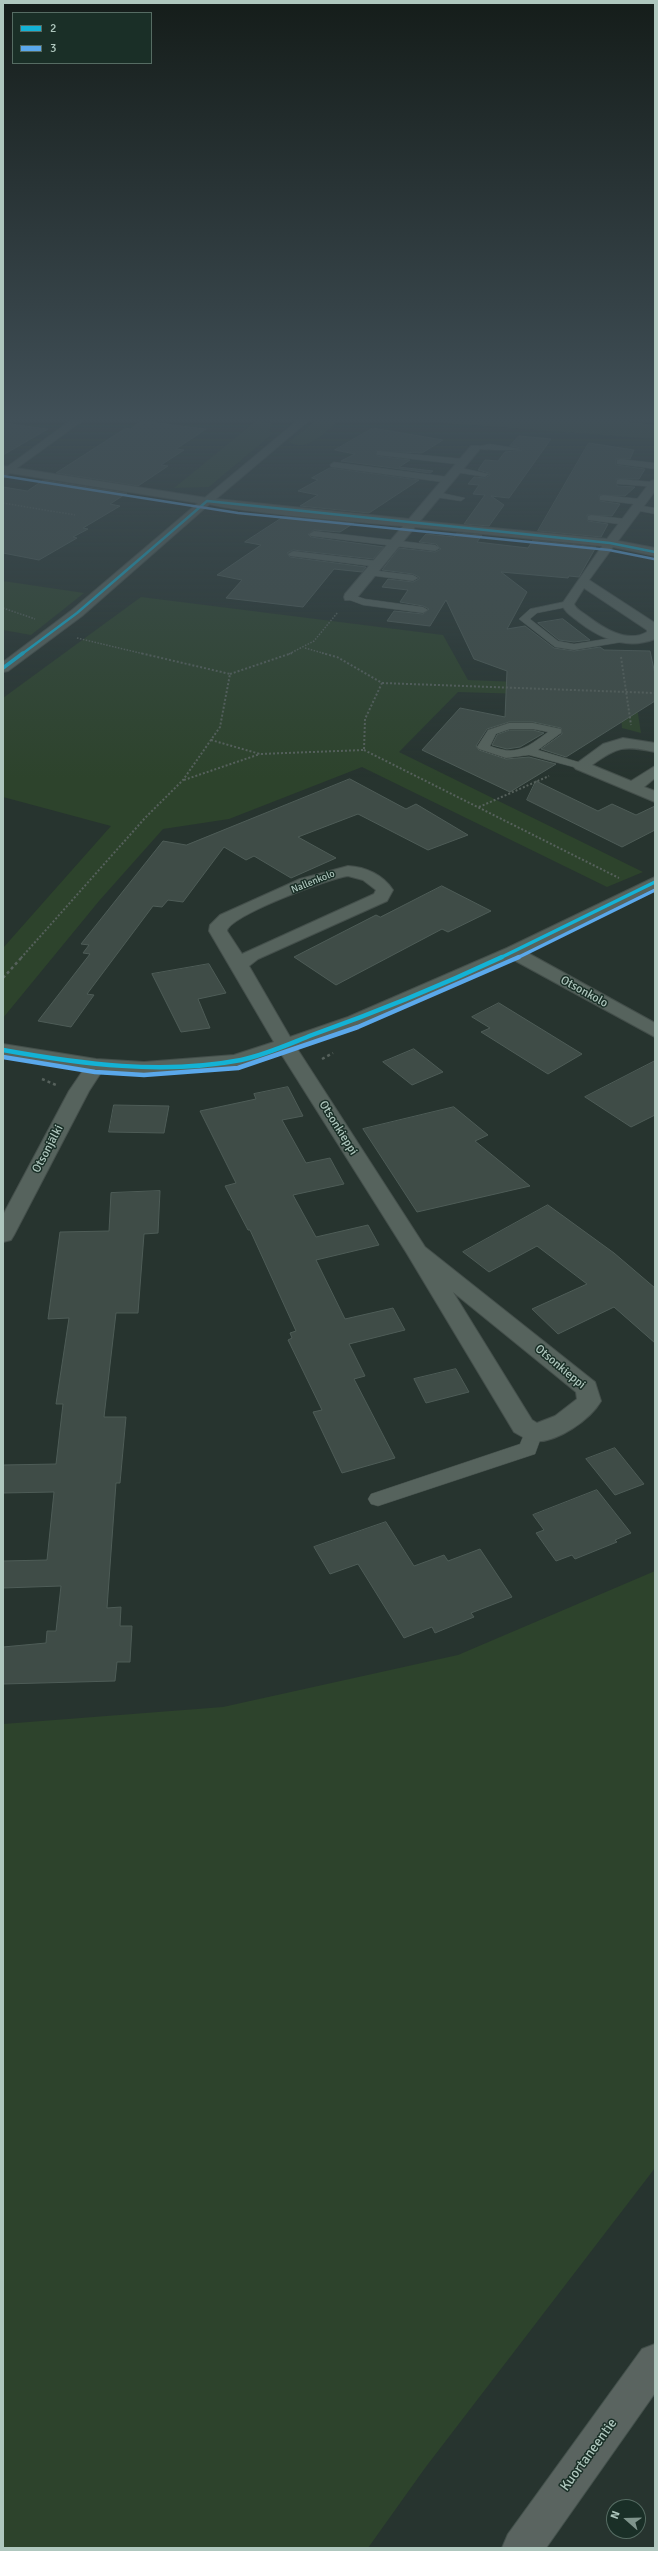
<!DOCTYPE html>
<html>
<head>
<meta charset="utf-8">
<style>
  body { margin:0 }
  #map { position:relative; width:658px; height:2551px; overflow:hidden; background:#27342f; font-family:Signika,sans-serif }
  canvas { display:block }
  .frame { position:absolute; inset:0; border:4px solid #afc7be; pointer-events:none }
  .legend { position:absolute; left:12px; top:12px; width:140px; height:52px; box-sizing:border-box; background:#1a2f27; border:1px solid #566c63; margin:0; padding:5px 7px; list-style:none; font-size:12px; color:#afc7be }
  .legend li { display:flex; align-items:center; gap:8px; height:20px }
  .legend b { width:20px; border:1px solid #566c63 }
  .north { position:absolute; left:606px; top:2499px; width:40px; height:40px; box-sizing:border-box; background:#1a2f27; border:1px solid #566c63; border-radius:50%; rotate:290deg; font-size:11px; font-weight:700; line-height:16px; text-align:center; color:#afc7be }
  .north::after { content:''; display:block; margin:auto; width:14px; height:18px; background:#7f948c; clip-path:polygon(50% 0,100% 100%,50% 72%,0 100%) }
</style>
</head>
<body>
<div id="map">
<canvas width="658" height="2551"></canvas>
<div class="frame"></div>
<ul class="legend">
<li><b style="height:5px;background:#13b2d5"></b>2</li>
<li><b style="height:5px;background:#5aa8eb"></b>3</li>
</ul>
<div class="north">N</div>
</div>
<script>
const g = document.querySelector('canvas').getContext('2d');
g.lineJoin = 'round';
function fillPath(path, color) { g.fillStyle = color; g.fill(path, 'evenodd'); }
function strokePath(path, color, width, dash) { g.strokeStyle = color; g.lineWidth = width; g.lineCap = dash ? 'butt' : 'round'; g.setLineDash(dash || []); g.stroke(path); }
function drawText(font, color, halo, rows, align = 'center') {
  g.font = font + ' Signika,sans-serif'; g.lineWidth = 3; g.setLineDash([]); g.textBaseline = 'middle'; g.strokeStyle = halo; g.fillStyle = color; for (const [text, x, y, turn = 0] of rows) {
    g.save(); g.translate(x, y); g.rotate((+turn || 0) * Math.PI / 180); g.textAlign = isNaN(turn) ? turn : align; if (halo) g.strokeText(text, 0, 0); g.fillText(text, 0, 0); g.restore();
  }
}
fillPath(new Path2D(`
  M256,421L271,423L270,436L209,487L174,488Z
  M315,421H338C326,432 307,453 289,442Z
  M418,421H621L655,425V439Z
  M3,581L84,593L31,635L3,630Z
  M141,597L443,635L468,680L618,686L614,652L628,650L641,733L622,728L620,697L458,692L399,752L643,872L607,887L362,767L229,819L163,829L99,901L3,1018V948L111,826L3,797V698Z
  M655,1571V2168L425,2468L368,2548H3V1724L223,1707L458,1655Z`), '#2d432c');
const building = new Path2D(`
  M142,421L206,429L176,449L184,450L161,465L168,466L138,486L56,473L126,428L130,429Z
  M3,423L48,429L3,455Z
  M373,428L443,440L422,453L376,451L377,456L410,460L399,467L433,471L430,473L341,461L355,454L335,450Z
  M519,436L551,439L509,498L491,496L504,505L489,526L464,524L485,495L473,494L479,485L468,484L474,477L485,478L490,475L489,473L478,470L485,460L498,461L505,452L522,450L521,448L510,446Z
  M589,443L634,450L630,459H616V465L645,469L639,479H616L617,486L635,487L625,496L599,495L600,501L620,504L612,516L587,515L588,521L608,524L601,537L538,531Z
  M330,468H331L419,480L369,513L300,506L318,495L298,491L318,480L312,478Z
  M44,480L127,493L110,504L120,506L83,528L88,529L73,537L77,538L39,560L3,553V487L27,491Z
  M285,516L354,523L340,532L314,530L308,534L311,537L384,547L373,559L293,550L287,553L290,557L366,567L362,572L334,569L303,607L226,598L242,580L217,575L261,545L245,542Z
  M457,533L482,535L477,542L528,548L533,540L596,547L579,577L569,576L568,578L501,572L527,592L507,629L525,626L554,648L574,651L600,647L604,650L650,651L655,674V701L566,757L541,749L562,734L561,728L533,722H509L487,729L476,746L479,750L506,759L529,757L556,764L510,792L422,750L460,708L505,717L507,671L474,659L446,600L430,626L387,621L394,611L423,614L429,609L423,606L400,602L408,590L382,587L388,579L413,582L419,579V577L413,574L382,570L399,548L435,552L441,549L436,544L419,542L426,534L454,537Z
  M563,619L590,640L574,642L559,640L538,623Z
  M510,730H533L544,733L520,747L507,749L492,745L497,735Z
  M350,779L406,809L416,804L468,835L428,850L358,814L298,837L336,858L291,878L254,856L246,860L224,847L183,902L168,900L162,907L153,906L87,994L94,995L71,1027L38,1021L90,954L83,953L89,945L81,944L163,841L186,845Z
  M536,781L598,811L612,804L636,815L655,806V830L622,847L527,800Z
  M442,886L491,911L448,932L442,929L336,985L294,957L376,915L380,917Z
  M209,964L226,993L198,999L210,1028L181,1032L152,974Z
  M499,1003L582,1054L548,1074L516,1054L481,1032L490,1028L472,1017Z
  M414,1049L443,1072L412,1085L383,1062Z
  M655,1061V1115L631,1127L585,1097Z
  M288,1087L303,1116L282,1120L306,1163L330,1158L344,1184L293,1195L316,1237L368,1225L379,1245L316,1260L345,1319L393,1308L405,1330L349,1344L365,1376L354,1379L395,1458L342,1473L313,1412L322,1410L288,1340L292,1338L290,1333L296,1331L250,1230H248L225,1186L236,1183L200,1111L256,1099L254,1094Z
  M114,1105L169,1106L164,1133L109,1132Z
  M454,1107L488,1135L475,1141L530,1186L417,1212L363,1129Z
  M160,1191L158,1233L144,1234L138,1313H116L104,1417H126L120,1483H116L107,1608L121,1607L120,1626H132L130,1662H117L115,1681L3,1684V1647L46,1643L47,1631H56L61,1586L3,1588V1561L47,1560L54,1492L3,1493V1465L56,1464L63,1404H56L69,1318L48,1319L60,1232L109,1231L111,1193Z
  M548,1205L614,1253L655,1288V1343L614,1307L558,1334L532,1309L587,1284L537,1246L489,1272L463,1252Z
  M456,1369L469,1392L426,1403L414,1379Z
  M615,1448L644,1484L615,1495L586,1459Z
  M597,1490L631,1533L615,1540L617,1542L575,1559L572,1555L556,1561L536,1533L544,1530L533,1515Z
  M386,1522L414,1566L444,1555L448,1561L480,1549L512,1597L471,1613L474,1617L435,1633L432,1627L404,1638L358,1564L330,1574L314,1547Z`);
fillPath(building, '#3f4c47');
strokePath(building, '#4e5c57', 1);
const service = new Path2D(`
  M490,444L521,449C519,451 473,450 471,448Z
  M380,451L464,459L468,462L464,465L377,455V451Z
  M620,459L655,463V469L617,464V460Z
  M334,462L449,477L453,480L449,483L331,467L330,465Z
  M457,467L489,474L485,477L454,472L453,470Z
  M620,479L653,482L655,487L617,484V480Z
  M437,492L465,498L461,501L434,497L433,495Z
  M603,495L641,499L645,502L641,505L600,500V496Z
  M637,505L655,508V514L634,510V506Z
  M591,515L626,519L631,522L626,525L588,520V516Z
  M314,531L435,545L440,548L435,551L311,536L309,534Z
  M293,551L378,561L383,564L378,567L290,556L288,554Z
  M371,570L413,575L418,578L413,581L368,575L366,573Z
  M350,594L365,599L423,607L428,610L423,613L363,605L347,599V595Z
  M568,601L572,602V606L537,613L530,619L558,641L574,644L618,637L622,638V642L574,650L555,647L519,619L530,609Z
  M509,723H533L561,729V733L538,750L585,764L587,766L581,769L529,755L506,758L479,749L477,747L488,730ZM510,729H533L548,732C526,748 517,756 490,746L496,734Z
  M534,1425L541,1427L543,1432L535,1454L378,1506L371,1504L368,1499L371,1494L520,1444L527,1427Z`);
const minor = new Path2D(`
  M70,421H82L3,478V470Z
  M297,421H308L216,499L409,519L471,446H479V450L420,521L607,539L651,481L655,480V491L618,541L655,548V556L613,547L589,580L655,623V639C627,650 601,639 579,622C572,616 565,613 562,604L602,546L415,527L355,600H345L344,597L345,594L403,526C380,524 208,510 201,501ZM584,588L647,630V632C626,644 602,627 586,615C582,612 576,609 574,604Z
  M623,738L655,743V752C624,745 617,747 592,765L631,781L655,766V778L644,787L655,791V802L576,769L573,766L603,744Z
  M348,866C366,867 383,875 393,890L387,901L258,959L249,966L290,1037L348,1017L507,948L655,877V888L526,952L655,1023V1037L512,959L362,1025L296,1047L425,1247L595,1382L601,1401C591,1419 556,1444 534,1441C527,1440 521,1436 514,1432L406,1252L280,1052L236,1067L144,1074L102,1071L89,1091L14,1235L11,1240L3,1242V1215L69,1091L84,1069L3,1056V1044L96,1059L144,1062L234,1055L274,1042L209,931L210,925L220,915L300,879ZM348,876L363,880L376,890L374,894L242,954L227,931C229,916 330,878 348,876ZM453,1292L576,1392L577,1399L555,1416L537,1423L532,1420Z`);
const tertiary = new Path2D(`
  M3,466L207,498L213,501L82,616L8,671L3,672V662L72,610L198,503L3,472Z`);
const trunk = new Path2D(`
  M655,2344V2393L546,2548H502L508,2534L642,2349Z`);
strokePath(service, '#444f4b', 1);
strokePath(minor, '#444f4b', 2);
strokePath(tertiary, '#444f4b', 2);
strokePath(trunk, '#43504b', 2);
strokePath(new Path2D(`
  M3,503L75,515
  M3,608L35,619
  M77,638L144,654
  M305,648L326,654
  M289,654L314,641L338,612`), '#56615c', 1.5, [1.5, 1.5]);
strokePath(new Path2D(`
  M621,657L631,725
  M230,674L292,653
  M382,683L655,693
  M211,740L260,754L364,750L365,719L382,683L337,657L322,653
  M364,750L619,878
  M184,780L260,754
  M479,807L549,776
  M21,958L145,818L183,780L220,727L230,674L140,653`), '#56615c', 2, [2, 2]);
strokePath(new Path2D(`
  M3,978L22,957
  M322,1059L333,1053
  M42,1079L56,1085`), '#56615c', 2.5, [3, 3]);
fillPath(service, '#56635d');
fillPath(minor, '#56635d');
fillPath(tertiary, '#56635d');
fillPath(trunk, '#5a6460');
strokePath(new Path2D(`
  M22,654L77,613L207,501L610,543L655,552`), '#13b2d5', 2.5);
strokePath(new Path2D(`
  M3,668L23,653
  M500,958L655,882`), '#13b2d5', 3.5);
strokePath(new Path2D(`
  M3,1050C80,1064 163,1075 241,1060C265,1055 289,1044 312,1035C377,1012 440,986 502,957`), '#13b2d5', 4.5);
strokePath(new Path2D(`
  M3,476L238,513L609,550L654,559`), '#5aa8eb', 2.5);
strokePath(new Path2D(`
  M517,958L655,890`), '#5aa8eb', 3.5);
strokePath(new Path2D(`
  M3,1057L95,1072L144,1075L238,1068L358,1027L519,957`), '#5aa8eb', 4.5);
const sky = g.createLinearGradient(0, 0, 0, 778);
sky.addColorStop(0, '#151d1a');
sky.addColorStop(0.54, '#415058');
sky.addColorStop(1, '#41505800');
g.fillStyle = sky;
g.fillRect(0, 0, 658, 778);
drawText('10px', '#afc7be', '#1a2f27', [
  ["Nallenkolo",313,882,-22]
]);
drawText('12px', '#afc7be', '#1a2f27', [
  ["Otsonkolo",584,992,29],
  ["Otsonkieppi",338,1128,58],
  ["Otsonjälki",48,1149,-62],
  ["Otsonkieppi",560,1367,40]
]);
drawText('14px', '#afc7be', '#1a2f27', [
  ["Kuortaneentie",589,2455,-54]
]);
</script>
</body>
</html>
